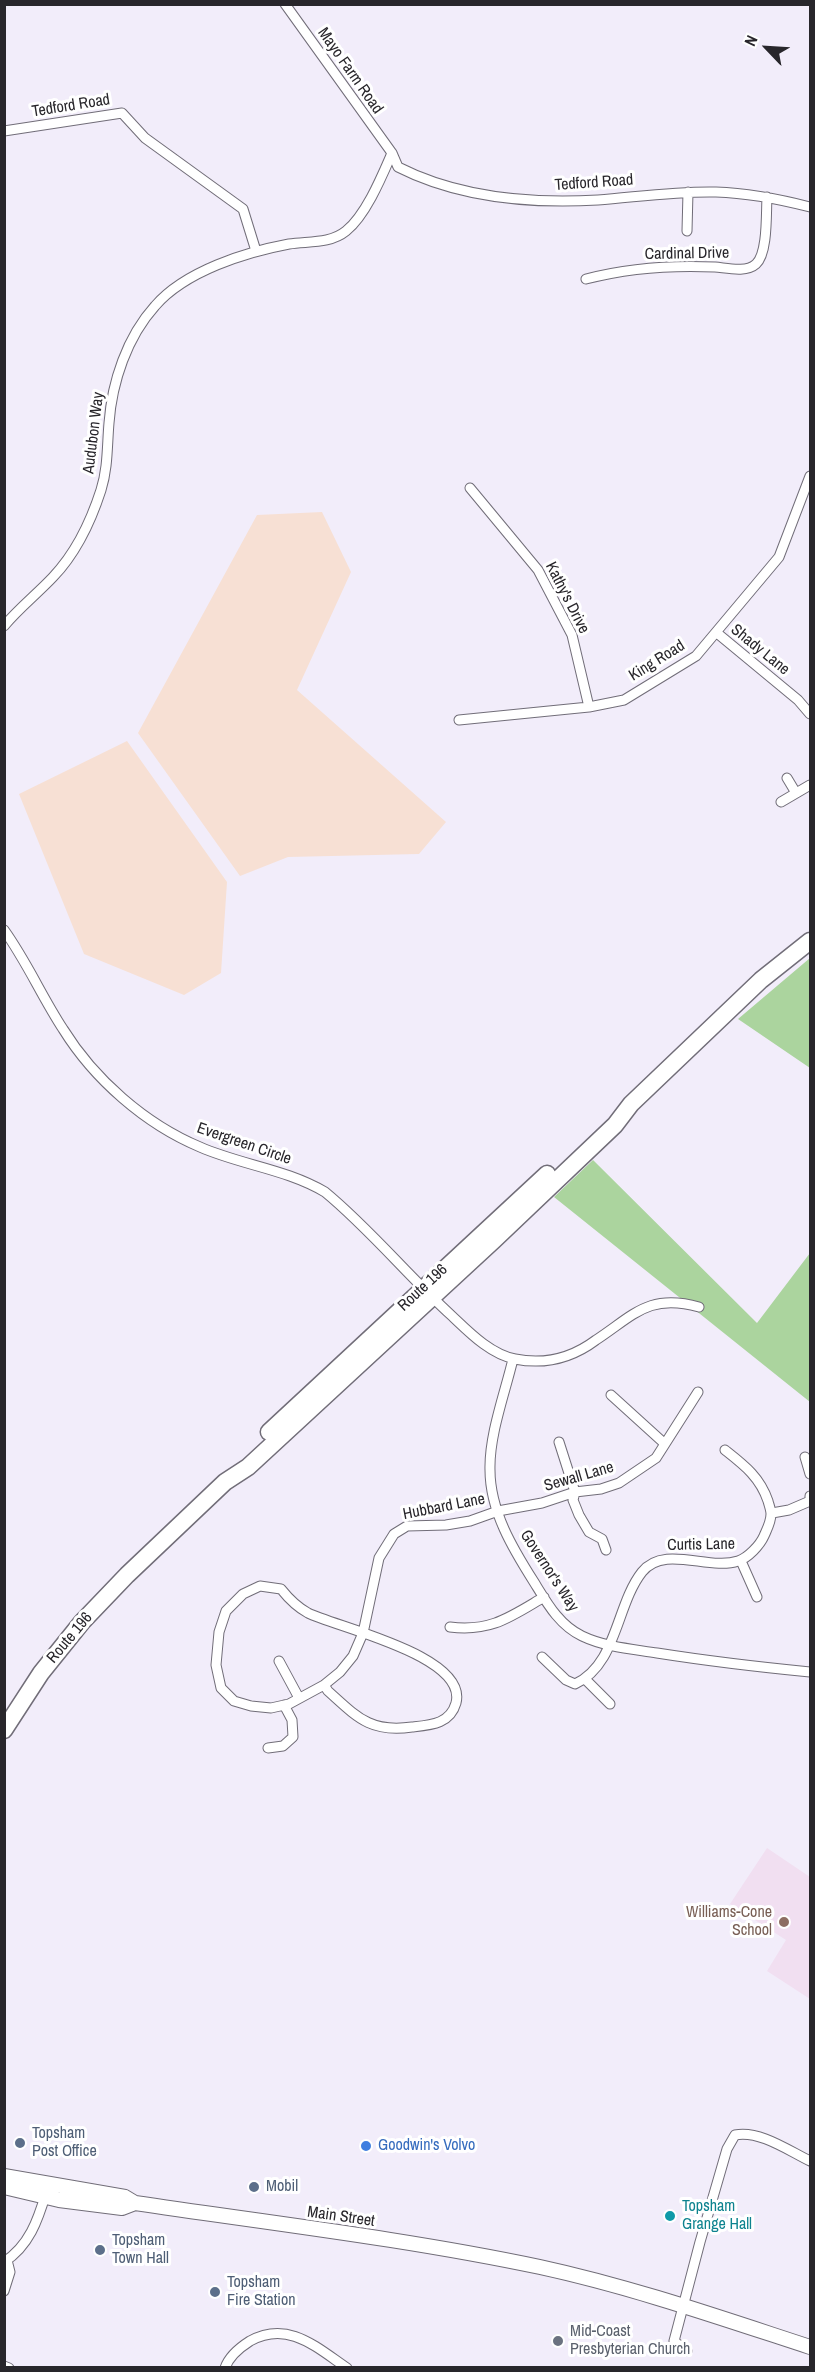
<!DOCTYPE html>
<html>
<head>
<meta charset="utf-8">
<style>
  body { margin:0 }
  #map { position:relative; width:815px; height:2372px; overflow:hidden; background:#f2edfa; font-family:"Archivo Narrow",sans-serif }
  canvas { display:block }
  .frame { position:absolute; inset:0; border:6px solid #28262b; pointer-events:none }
  .north { position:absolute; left:737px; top:18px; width:60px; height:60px; -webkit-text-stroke:4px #fff; paint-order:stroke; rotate:295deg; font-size:16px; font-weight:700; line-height:24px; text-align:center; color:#28262b }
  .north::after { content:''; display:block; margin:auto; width:21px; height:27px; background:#28262b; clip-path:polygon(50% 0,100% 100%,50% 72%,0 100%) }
</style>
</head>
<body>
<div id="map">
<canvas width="815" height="2372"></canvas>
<div class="frame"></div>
<div class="north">N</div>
</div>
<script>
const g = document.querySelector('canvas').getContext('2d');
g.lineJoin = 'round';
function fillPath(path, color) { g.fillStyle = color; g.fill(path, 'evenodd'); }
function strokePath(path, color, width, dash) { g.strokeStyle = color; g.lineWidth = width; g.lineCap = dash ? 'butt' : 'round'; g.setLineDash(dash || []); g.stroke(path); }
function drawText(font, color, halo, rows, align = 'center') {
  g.font = font + ' "Archivo Narrow",sans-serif'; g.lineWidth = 6; g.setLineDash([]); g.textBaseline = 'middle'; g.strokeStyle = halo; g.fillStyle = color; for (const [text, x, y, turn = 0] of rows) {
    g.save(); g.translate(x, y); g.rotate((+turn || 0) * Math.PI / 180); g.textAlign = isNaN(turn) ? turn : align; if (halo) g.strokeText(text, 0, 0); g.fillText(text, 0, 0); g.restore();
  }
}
fillPath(new Path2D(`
  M322,512L351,572L297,690L446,822L419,854L288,857L240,876L138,733L257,515Z
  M127,741L227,882L221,973L184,995L84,954L19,794Z`), '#f7e0d4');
fillPath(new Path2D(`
  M767,1848L810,1877V1999L767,1971L786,1940L730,1904Z`), '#f1dff1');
fillPath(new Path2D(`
  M810,958V1068L738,1019Z
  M593,1160L757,1323L810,1253V1402L554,1197Z`), '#abd49e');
const street = new Path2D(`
  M285,4L392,153L398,167C459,198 530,204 598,200C637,197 676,191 716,192C749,193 779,199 810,207
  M4,131L122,113L145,138L243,209L256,251
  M687,231L688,192
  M586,279C628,268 672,265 715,267C727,268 746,273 756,264C768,253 766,213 767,197
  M470,488L538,570L572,635L589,707
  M4,626C19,608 37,594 53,577C75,554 91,521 101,490C108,468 107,446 109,423C112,382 127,337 155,306C185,271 246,252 289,244C308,241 330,244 346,231C366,215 382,176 392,153
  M717,633L798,700L810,714
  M459,720L589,707L624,700L696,656L779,557L810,476
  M787,778L796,793
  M781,802L810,785
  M4,930C27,962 42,997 63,1029C94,1079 145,1124 200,1147C241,1165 286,1169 325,1192C370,1229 408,1276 452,1316C469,1332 490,1354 515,1359C545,1365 572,1358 596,1340C634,1315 649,1293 699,1307
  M513,1359C505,1393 489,1435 490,1470C490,1511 513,1549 534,1582C547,1603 559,1625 582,1636C605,1647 632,1649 657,1653C708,1661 759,1667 810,1672
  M611,1395L665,1444
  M559,1442L575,1492L573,1500L579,1515L589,1532L602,1539L606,1550
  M805,1457L810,1474
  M772,1513L789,1510L810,1501V1496
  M741,1561L757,1597
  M450,1627C491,1632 510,1617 544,1597
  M542,1657L566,1680L575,1684C617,1665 616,1605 642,1572C664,1544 709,1571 738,1561C748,1558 760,1545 764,1536C767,1529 771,1522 771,1514C771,1510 769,1505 768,1501C760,1477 744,1465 725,1450
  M279,1661L299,1698
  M585,1679L610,1704
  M324,1685L328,1691C357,1717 370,1733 412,1727C431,1725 450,1724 456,1703C468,1656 339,1628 308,1613C297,1607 289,1599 281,1589L260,1586L243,1594L226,1611L219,1632L216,1665L221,1688L234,1701L251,1706L271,1708L289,1704L324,1685L340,1672L353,1656L363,1633L379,1558L394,1534L407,1526L446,1525L470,1521L498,1511L542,1503L575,1492L601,1489L619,1483L656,1458L698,1392
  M268,1748L283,1746L293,1737L292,1720L284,1705
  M4,2262C29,2246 38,2220 46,2193
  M4,2291L10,2272L7,2260
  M687,2351L674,2341L700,2242L727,2149L735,2135C760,2130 789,2151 810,2161
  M4,2366L9,2368
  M225,2368C229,2356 239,2348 250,2341C288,2320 316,2347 347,2368`);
const primary = new Path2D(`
  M4,2176L125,2197L135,2203C270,2223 407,2239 540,2267C632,2287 721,2318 810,2347
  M4,2187L59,2200L122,2208L135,2203`);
const highway = new Path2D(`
  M269,1432L547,1174
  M4,1730L41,1673L82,1622L127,1575L225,1482L248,1467L494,1240L615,1125L631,1104L761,980L810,941`);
strokePath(street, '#716d78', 11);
strokePath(primary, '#716d78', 16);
strokePath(highway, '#716d78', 19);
strokePath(street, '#fff', 9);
strokePath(primary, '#fff', 14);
strokePath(highway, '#fff', 16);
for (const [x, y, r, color] of [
  [784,1922,6,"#8d6e63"],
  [20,2143,6,"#5c6f8a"],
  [366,2146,6,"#3f7fe0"],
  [254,2187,6,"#5c6f8a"],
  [670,2216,6,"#0f9aa8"],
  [100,2250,6,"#5c6f8a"],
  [215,2292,6,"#5c6f8a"],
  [558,2341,6,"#6b7280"]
]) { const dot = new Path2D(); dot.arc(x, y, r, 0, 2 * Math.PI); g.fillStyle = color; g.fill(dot); strokePath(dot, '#fff', 2); }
drawText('16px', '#28262b', '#fff', [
  ["Mayo Farm Road",350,71,55],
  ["Tedford Road",71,106,-9],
  ["Tedford Road",594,183,-4],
  ["Cardinal Drive",687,254,-1],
  ["Audubon Way",94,433,-83],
  ["Kathy's Drive",567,598,63],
  ["Shady Lane",760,650,39],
  ["King Road",657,661,-32],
  ["Evergreen Circle",244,1144,19],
  ["Route 196",423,1288,-43],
  ["Sewall Lane",579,1477,-16],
  ["Hubbard Lane",444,1507,-11],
  ["Curtis Lane",701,1545,-1],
  ["Governor's Way",549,1571,57],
  ["Route 196",70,1638,-50],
  ["Main Street",341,2217,8]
]);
drawText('16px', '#785e54', '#fff', [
  ["Williams-Cone",772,1913],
  ["School",772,1931]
], 'right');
drawText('16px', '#4e5e75', '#fff', [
  ["Topsham",32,2134],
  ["Post Office",32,2152],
  ["Mobil",266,2187],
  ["Topsham",112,2241],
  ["Town Hall",112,2259],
  ["Topsham",227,2283],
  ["Fire Station",227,2301]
], 'left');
drawText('16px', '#366cbe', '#fff', [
  ["Goodwin's Volvo",378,2146]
], 'left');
drawText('16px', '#0d838f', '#fff', [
  ["Topsham",682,2207],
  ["Grange Hall",682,2225]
], 'left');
drawText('16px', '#5b616d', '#fff', [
  ["Mid-Coast",570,2332],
  ["Presbyterian Church",570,2350]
], 'left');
</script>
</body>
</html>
